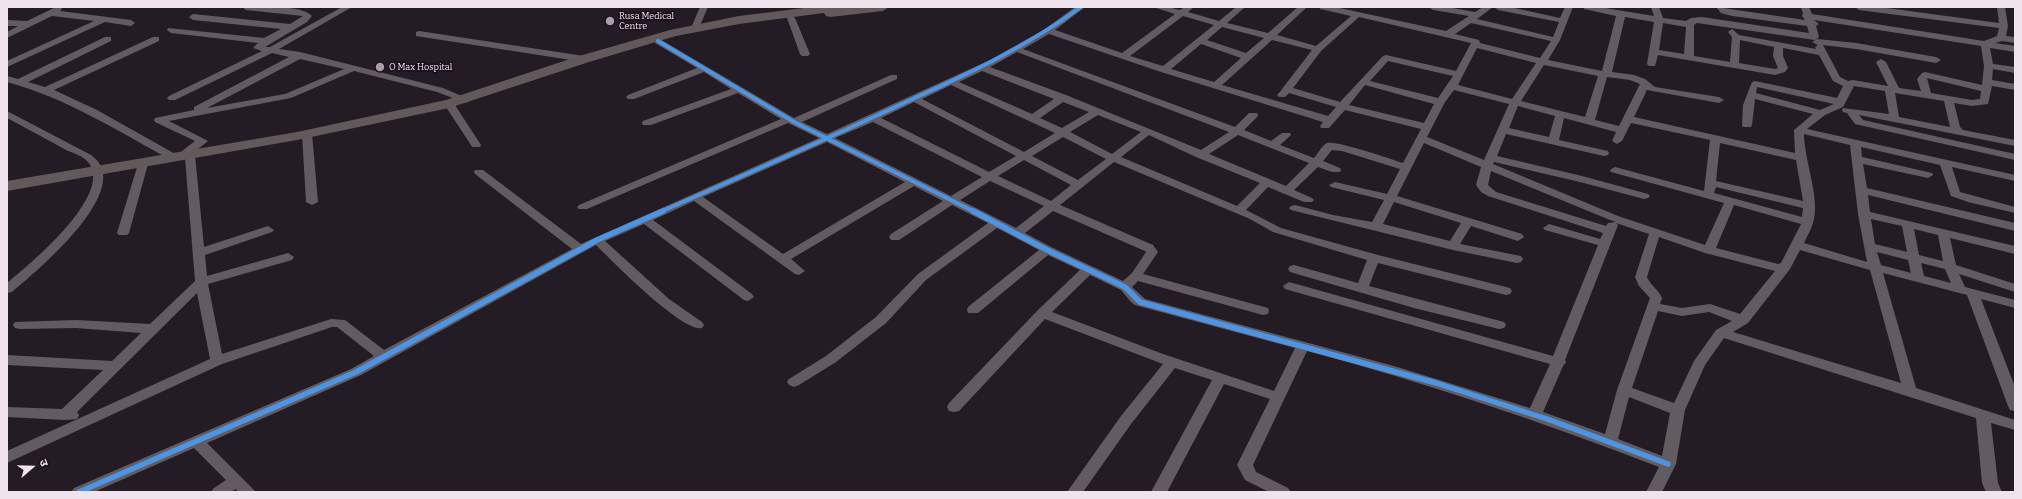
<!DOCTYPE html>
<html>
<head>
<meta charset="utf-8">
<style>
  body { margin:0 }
  #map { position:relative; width:2022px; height:499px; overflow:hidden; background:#241c24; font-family:Bitter,"Noto Sans Devanagari",serif }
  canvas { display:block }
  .frame { position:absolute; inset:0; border:8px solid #efe4ee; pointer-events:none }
  .north { position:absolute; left:12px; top:447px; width:40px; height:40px; -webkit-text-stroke:3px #1e101e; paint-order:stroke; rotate:70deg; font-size:11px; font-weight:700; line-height:16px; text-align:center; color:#efe4ee }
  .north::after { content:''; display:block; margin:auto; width:14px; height:18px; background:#efe4ee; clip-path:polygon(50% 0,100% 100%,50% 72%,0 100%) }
</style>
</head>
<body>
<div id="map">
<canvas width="2022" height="499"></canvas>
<div class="frame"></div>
<div class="north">उ</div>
</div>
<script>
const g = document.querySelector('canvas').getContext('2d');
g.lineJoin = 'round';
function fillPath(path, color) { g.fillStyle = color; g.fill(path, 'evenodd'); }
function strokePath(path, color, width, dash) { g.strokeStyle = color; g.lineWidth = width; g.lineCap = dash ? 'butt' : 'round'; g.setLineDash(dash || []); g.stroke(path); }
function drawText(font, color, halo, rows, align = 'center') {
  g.font = font + ' Bitter,serif'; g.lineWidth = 3.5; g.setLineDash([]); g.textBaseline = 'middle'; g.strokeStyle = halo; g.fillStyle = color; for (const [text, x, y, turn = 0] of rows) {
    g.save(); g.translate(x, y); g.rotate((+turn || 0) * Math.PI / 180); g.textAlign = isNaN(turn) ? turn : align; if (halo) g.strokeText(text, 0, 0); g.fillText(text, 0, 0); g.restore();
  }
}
fillPath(new Path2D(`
  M56,7H61L62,9L60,11L131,20L135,23L131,26L105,22L7,67V61L94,21L52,16L7,38V32L18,26H7V20L27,21Z
  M242,7C257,7 302,4 312,16L307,22L265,47H270L342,7H352L279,49L300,52L443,88L471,100L466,103L437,92L354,71L291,98L169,121L208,141L193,153L195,155L204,247L268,226L274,230L272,232L205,255L207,276L288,253L294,257L292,260L208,284L222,354L331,319L345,320L384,350L572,249L475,174L474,172L475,170H483L581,244L819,138L788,123L587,209H579L577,207L579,205L781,119L738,93L651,125H643L642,123L643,121L731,89L704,72L634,99H628L626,97L628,95L697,68L655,43V39L658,38L794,118L891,75H897V79L802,122L827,134L990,60L1045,29L1075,7H1085L1055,30L1122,53L1175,14L1153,7H1167L1180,10L1185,7H1194L1188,12L1219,21L1236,7H1245L1227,23L1268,33L1298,7H1307L1277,35L1316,46L1351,16L1320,9L1319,7H1335L1446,31L1469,16L1433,10L1429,7H1447L1475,12L1483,7H1493L1477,19L1553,37L1559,22L1498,10L1494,7H1510L1560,18L1565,7H1573L1560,40L1548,60L1602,71L1616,16L1584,9L1583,7H1599L1654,16L1651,7H1659L1663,18L1686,21L1691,18L1702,17L1809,33L1807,26L1732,16L1721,13L1716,7L1805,20L1802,16L1803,14L1801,7H1809L1812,14L1984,41L1997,36L1999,28L1859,10L1855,7H1879L1999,23L1997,7H2005L2008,26L2006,36L2015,37V43L2002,41L1995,43L2015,46V52L1990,48L1993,64L2015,67V73L1993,69L1992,80L2015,84V90L1992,86L1988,104L1972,106L1954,103L1960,127L1963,130L2015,140V146L1859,115L1863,120L2015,154V160L1855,124L1847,113L1843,112L1842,110L1843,108L1889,114L1885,91L1854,86L1843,107L1825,115L1807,129L2015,175V181L1952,167L1960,192L2015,207V213L1968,202L1951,196L1940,165L1861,147L1862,157L1932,173L1933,175L1928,178L1863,164L1867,188L2015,223V231L1868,195L1870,212L2015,246V254L1950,238L1956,265L2015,284V292L1959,274L1965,287L2015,300V308L1981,299L2015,387V411L2010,410L2008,406L1967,295L1883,273L1916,388L2015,420V430L1991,423L1998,483L2002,492H1986L1982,483L1976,418L1724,338L1705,365L1685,410L1676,464L1662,492H1646L1659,467C1543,422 1427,383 1307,351L1253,465L1256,472L1288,488L1291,492H1269L1245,480L1237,465L1270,399L1224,384L1167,492H1151L1212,380L1175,368L1131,424L1083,492H1067L1121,416L1163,364L1045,319L959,411L954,412L949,411L947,407L949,403L1038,310L1080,270L1048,255L978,313H968L967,310L968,307L1039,250L997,228L926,280L886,323L836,362L799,385L794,387L789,385L787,382L789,379L826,356L876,317L918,274L988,223L952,205L899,240H891L889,237L891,234L943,201L914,186L791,259L805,271L799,275L795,274L694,201L653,220L752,294L754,297L748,301L744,300L644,224L605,241L669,299L702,322L704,325L702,328C683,333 612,261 596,245L361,375L207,443L256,492H238L236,489L231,492H211L214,488L226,480L194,448L94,492H71L74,488L351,369L374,356L337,327H332L222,364L7,463V451L210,359L197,293L77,412L79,415L77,419L65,420L7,417V407L62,409L103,370L7,365V355L112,361L141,333L76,328L20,329L15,328L13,325L15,322L76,320L150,324L195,281L185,158L175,161L171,160C118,131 66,98 7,82V76L18,79L105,37H111V41L28,82L45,87L153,37H159V41L54,90L97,110L177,155L195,141L155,122L154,120L155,118L194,110V107L289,57L272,53L175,100H169L167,98L169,96L262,51L253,48L258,43L171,33L167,30L168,28L264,38L281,29L193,20L189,17L193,14L290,24L303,16L246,10ZM1183,16L1214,25L1163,66L1130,56ZM1359,17L1471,43L1456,71L1386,55L1383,56L1340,102L1293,88L1321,51ZM1625,17L1654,22L1647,64L1649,66H1655L1658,55L1775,75L1785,72L1788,68L1783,56V48L1819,55L1833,81L1843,86L1837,98L1755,81L1752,82L1743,105L1742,125L1743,127H1751L1752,125L1755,99L1813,114L1794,130L1795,153L1634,117L1647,90L1719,103L1724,100L1719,97L1655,87L1645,79L1634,75L1612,72ZM1814,20L1981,46L1984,66L1982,85L1925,72L1922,73L1917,79L1921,91L1899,88L1886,62L1881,59L1876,62L1888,86L1853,80L1848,81L1840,77L1823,45L1856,49L1936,63L1941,60L1936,57L1856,43L1817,39L1812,42L1818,45L1815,47L1816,49L1739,35L1732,29L1728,32L1732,37L1730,62L1694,56V25L1697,23L1815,40L1819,37L1816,26L1819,24ZM1471,23L1551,41L1540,58L1480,43L1479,40L1455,34ZM1663,23L1686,27L1684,54L1659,50ZM1222,27L1264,38L1246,53L1207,40ZM1049,34L1161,72L1323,122L1320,126L1321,128H1329L1345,110L1421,129L1403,163C1391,159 1336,140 1327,143C1322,145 1318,154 1314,158L1280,145L1291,135L1290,133H1282L1271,141L1244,130L1257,117L1258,115L1257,113H1249L1235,127L1023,49ZM1272,40L1312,50L1279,93L1277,95L1279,97H1285L1289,93L1336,107L1328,116L1222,85ZM1740,40L1774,47L1773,56L1778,68L1775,69L1739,63ZM1201,44L1241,58L1214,82L1171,69ZM1477,48L1536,63L1512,99L1458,85ZM1017,52L1229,132L1201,150L1066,95L990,67ZM300,59L344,69L285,94L207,108ZM1388,61L1453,76L1438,98L1370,81ZM1544,65L1598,76L1585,117L1521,101ZM982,71L1054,99L1032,114L959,82ZM1607,77L1630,80L1640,84L1619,126L1595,120ZM1927,78L1981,91L1980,99L1972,100L1931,93ZM951,85L1055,133L1024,152L922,99ZM1365,85L1434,104L1424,123L1349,105ZM1757,87L1834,104L1820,110L1756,93ZM1454,90L1509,104L1484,160L1427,137L1445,102ZM1895,93L1944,101L1950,127L1899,117ZM914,102L1016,156L989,172L881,118ZM1063,102L1089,112L1062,128L1040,118ZM1518,106L1555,116L1549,137L1509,128ZM1098,115L1141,132L1112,154L1070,132ZM1564,118L1616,132L1612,141L1617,144L1622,141L1631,123L1710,140L1704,191L1615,167L1610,170L1611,172L1724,203L1705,245L1618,216L1493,164L1494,162L1580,182L1644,199L1648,198L1650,196L1648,194L1582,176L1497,156L1506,134L1604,156L1608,155L1609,153L1608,151L1559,140ZM873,122L982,177L951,196L835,138ZM1804,134L1850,145L1858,214L1867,262L1804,243C1807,236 1811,230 1813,223C1821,200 1804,160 1804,134ZM1149,135L1196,157L1260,183L1237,206L1121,157ZM1238,135L1309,163L1286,186L1209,154ZM1063,137L1106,159L1078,180L1032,156ZM827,142L905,182L783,254L703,197ZM1424,143L1481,167L1476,185L1481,192L1488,196L1603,233L1600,239L1549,224L1543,228L1545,230L1598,245L1553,356L1289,282L1283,286L1285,289L1550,364L1530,408L1394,366L1145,299L1132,287L1138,281L1263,315L1268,314L1269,311L1268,308L1143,274L1158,252L1153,245L1060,205L1114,162L1250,219L1273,232L1367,260L1358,283L1294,265L1290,266L1288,269L1290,272L1414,308L1499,329L1504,328L1506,325L1504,322L1369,286L1378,263L1506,295L1510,294L1512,291L1510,288L1378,255L1281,228L1246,210L1268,187L1304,202H1312L1314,200L1312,198L1294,190L1318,167L1332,172H1340L1341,170L1340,168L1323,161L1332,150L1342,151L1400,169L1387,194L1335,182L1329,185L1331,187L1384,200L1372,222L1333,215L1295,205L1291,206L1289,208L1291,210L1453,250L1517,263L1521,262L1523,259L1521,256L1460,244L1471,226L1518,241L1524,237L1522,234L1397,196ZM1720,143L1796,160L1803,201L1716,181ZM1024,160L1071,185L1051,201L998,176ZM1491,171L1610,220L1616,222L1608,223L1606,226L1496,192L1488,185ZM990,181L1044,206L1016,228L960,200ZM1716,187L1803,208L1802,217L1714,193ZM1394,202L1461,223L1450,241L1383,224ZM1734,205L1801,224L1781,263L1778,264L1716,248ZM1053,211L1145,251L1146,252L1132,273L1123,281L1051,247L1025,233ZM1871,219L1902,226L1907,252L1875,244ZM1616,223L1649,234L1635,277L1639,286L1650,298L1617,390L1605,434L1543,412L1563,366L1566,362L1565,360L1618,225ZM1914,229L1938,235L1943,261L1919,255ZM1659,237L1705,253L1775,271L1740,314L1710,304L1682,308L1660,304L1662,298C1659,290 1650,285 1647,277ZM1800,250L1870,270L1901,383L1733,332L1748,323L1790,269ZM1877,252L1908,260L1911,273L1881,265ZM1921,263L1945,269L1951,283L1924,276ZM1090,275L1121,290L1131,302L1135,305L1295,348L1274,391L1163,354L1052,312ZM1658,311L1682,316L1709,312L1732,321L1716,330L1694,361L1674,403L1632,388ZM1629,397L1670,413L1662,456L1618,439Z
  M700,7H708L698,30H692L691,28Z
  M791,15L795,18L810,54L808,56H802L800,54L787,18Z
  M419,31L584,56L589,59L584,62L416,36V32Z
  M449,101L453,102L481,145L480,147H472L471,145L444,104Z
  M7,111L91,155C138,187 37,271 12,292L8,293L7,283C29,265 115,194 88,162C83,156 73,153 66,150C47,139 27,129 7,118Z
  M307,131L312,134L318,202L312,205L306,202L302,134Z
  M143,161L148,164L129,233L127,235H119L117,233L138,164Z`), '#625c62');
fillPath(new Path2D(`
  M812,7H889L883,11L830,17L826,16L824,13L739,24L676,36L589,62L449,108L297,140L7,191V181L297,132L446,100L579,56L670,30L739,16Z`), '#62595b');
strokePath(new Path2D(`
  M658,41L794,122L975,212
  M660,212C742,176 825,140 906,102C968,74 1026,47 1081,7`), '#4d94e3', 4);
strokePath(new Path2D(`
  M973,211L1047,250L1125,287L1140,302L1436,383L1550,420L1668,464
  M79,492L356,372L597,240L663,211`), '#4d94e3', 5.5);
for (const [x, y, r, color] of [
  [610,21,5,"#a89ea7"],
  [380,67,5,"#a89ea7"]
]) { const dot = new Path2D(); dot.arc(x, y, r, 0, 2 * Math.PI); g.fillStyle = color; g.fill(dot); strokePath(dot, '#1e101e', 1.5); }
drawText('9px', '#efe4ee', '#1e101e', [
  ["Rusa Medical",619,16],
  ["Centre",619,26],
  ["O Max Hospital",389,67]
], 'left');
</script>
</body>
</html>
